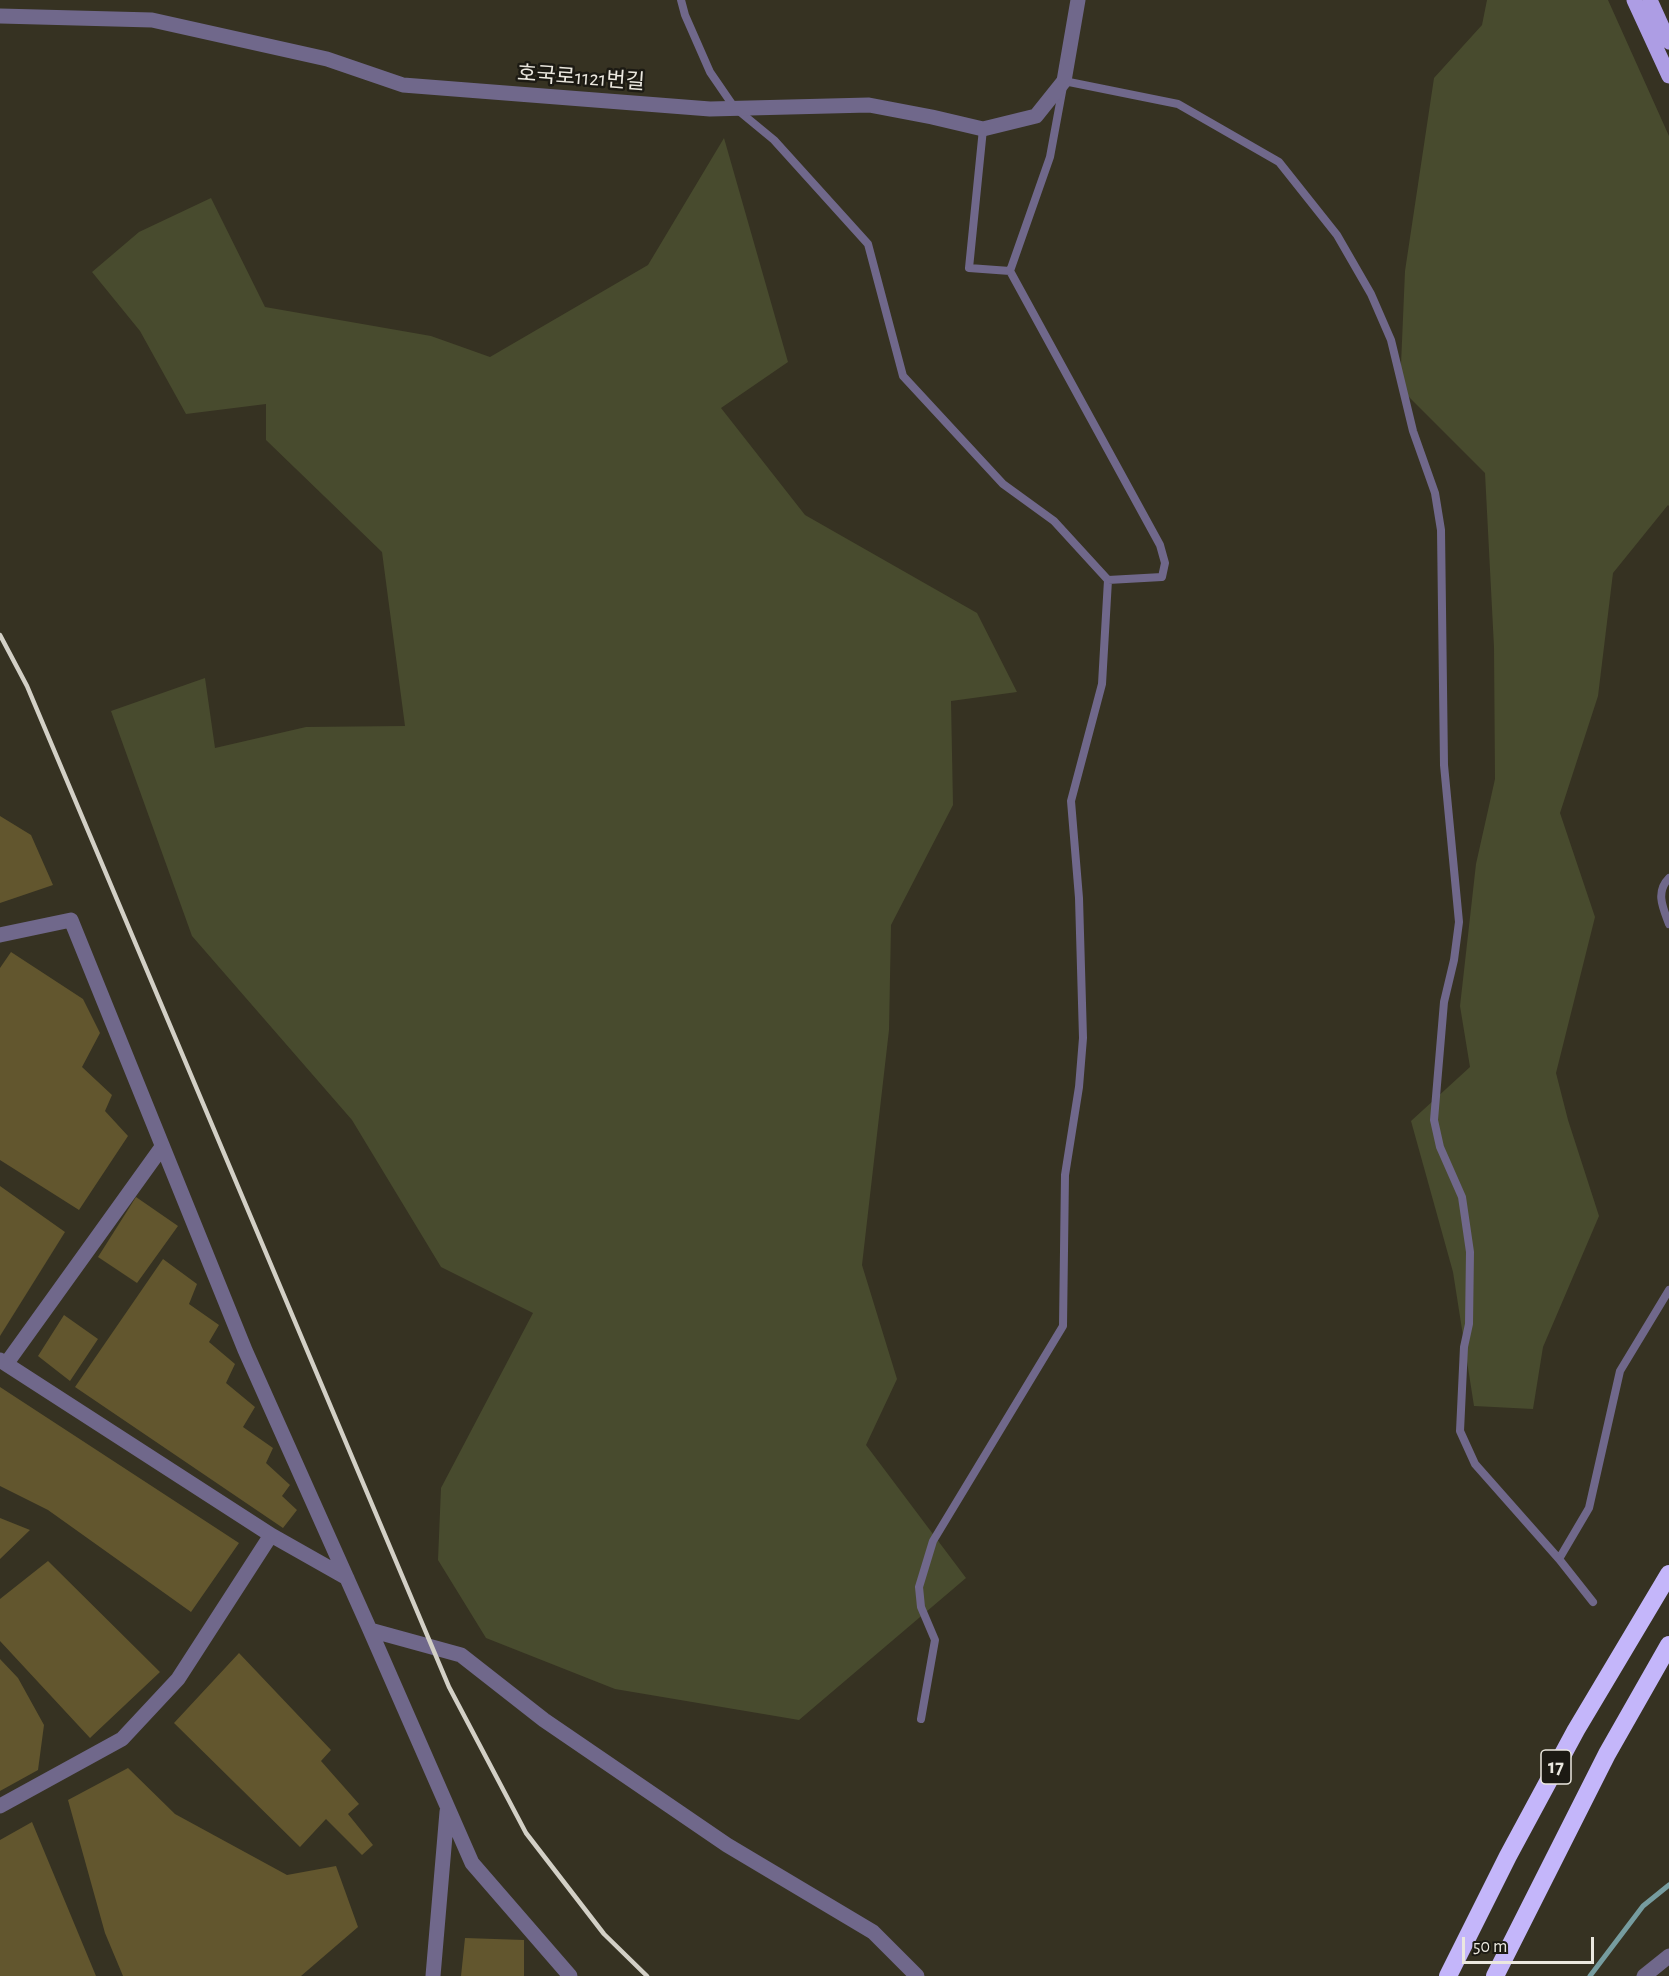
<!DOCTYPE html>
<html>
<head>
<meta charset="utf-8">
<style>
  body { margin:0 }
  #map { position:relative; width:1669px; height:1976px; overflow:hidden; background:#363222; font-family:"Alegreya Sans",sans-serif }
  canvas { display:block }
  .scale { position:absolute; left:1462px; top:1937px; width:132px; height:27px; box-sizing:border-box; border:3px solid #ebe8df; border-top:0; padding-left:8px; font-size:18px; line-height:21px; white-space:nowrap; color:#ebe8df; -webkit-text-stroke:4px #1c1a13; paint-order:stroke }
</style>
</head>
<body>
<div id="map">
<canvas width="1669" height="1976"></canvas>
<div class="scale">50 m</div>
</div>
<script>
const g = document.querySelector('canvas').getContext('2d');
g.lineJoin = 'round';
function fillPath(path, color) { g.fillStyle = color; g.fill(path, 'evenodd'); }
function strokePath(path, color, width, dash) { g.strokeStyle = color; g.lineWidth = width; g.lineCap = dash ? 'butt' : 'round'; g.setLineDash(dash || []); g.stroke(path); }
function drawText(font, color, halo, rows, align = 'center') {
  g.font = font + ' "Alegreya Sans","Noto Sans KR",sans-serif'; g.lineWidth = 5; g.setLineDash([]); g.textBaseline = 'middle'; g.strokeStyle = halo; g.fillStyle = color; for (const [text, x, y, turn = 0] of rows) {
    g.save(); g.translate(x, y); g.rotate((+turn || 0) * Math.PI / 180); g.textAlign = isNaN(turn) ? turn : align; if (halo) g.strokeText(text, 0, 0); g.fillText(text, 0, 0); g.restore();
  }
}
fillPath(new Path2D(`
  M1487,0H1608L1669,136V506L1668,505L1613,573L1598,696L1560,813L1595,917L1556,1073L1568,1120L1599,1216L1543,1347L1533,1409L1474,1406L1453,1272L1411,1121L1470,1067L1460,1006L1476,864L1495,779L1494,647L1485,473L1400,388L1405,271L1434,78L1482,25Z
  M724,138L788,362L721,408L805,515L977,613L1017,692L951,701L953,805L891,925L889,1030L862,1265L897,1379L866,1445L966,1578L799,1720L615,1689L486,1638L438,1560L441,1488L533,1313L441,1267L352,1120L192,936L111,711L205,678L215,748L306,727L405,726L382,552L266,440V404L186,414L140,331L92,272L139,232L211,198L265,307L431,336L490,357L648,265Z`), '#484b2e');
strokePath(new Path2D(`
  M1590,1976L1643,1906L1669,1885`), '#769c9f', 5);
fillPath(new Path2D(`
  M0,816L31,835L53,885L0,903Z
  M11,952L83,999L100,1033L82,1067L112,1095L105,1111L128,1136L79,1210L0,1160V968Z
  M0,1186L65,1232L0,1336Z
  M136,1197L178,1226L137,1283L98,1257Z
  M163,1259L197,1284L189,1304L219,1325L209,1342L235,1364L226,1383L255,1407L243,1427L273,1448L266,1463L290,1485L282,1496L297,1510L283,1528L75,1387Z
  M64,1315L98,1339L70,1381L38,1356Z
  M0,1387L239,1543L191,1612L48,1510L0,1486Z
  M0,1518L30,1530L0,1559Z
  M48,1561L160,1672L90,1738L0,1641V1599Z
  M239,1653L331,1750L321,1761L359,1804L348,1814L373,1845L362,1855L326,1819L300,1847L174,1723Z
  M0,1659L18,1678L44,1725L38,1770L0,1791Z
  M128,1768L175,1814L287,1875L336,1866L358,1927L301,1976H123L105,1933L68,1800Z
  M32,1822L96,1976H0V1840Z
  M465,1938L524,1940V1976H461Z`), '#62562e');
strokePath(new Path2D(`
  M681,0L685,15L710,72L734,107L774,140L868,244L903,376L1003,484L1054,521L1108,580L1102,684L1071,801L1079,898L1083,1038L1079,1087L1065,1175L1063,1326L933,1541L919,1587L921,1607L935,1640L921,1719
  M983,129L969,268L1010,271
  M1108,580L1162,577L1165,563L1160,545L1010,271L1050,157L1064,81L1178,104L1279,162L1337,235L1371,294L1391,340L1413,431L1435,493L1441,530L1444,765L1459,922L1454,960L1444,1002L1434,1120L1440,1147L1462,1197L1470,1252L1469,1324L1464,1347L1460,1431L1475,1464L1559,1559L1593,1602
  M1669,878C1655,892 1663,908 1669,924
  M1559,1559L1589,1508L1620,1371L1669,1290`), '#70688b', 8);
strokePath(new Path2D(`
  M0,16L152,20L327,59L403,85L710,109L869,105L932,117L983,129L1036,116L1064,81L1078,0
  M0,935L71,920L245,1350L370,1630L461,1655L544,1720L727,1845L873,1932L917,1976
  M0,1360L271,1535L178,1679L122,1739L0,1806
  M6,1364L162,1147
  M271,1535L347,1578
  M370,1630L472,1863L570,1976
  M433,1976L447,1812
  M1644,1976L1669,1956`), '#70688b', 15);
strokePath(new Path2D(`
  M1634,0L1669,76
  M1650,0L1669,42`), '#ad9de4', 15);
strokePath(new Path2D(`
  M1448,1976L1508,1856L1576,1730L1669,1574
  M1495,1976L1607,1754L1669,1645`), '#c4b6fa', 18);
strokePath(new Path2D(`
  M0,635L27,686L449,1687L526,1833L604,1934L647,1976`), '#d3d0c6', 4.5);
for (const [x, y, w] of [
  [1556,1767,30]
]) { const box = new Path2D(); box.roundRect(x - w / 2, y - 17, w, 34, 4.5); g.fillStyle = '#1c1a13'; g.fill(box); strokePath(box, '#ebe8df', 1.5); }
drawText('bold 20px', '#ebe8df', null, [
  ["17",1556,1767]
]);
drawText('21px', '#ebe8df', '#1c1a13', [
  ["호국로1121번길",581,78,4]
]);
</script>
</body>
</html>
